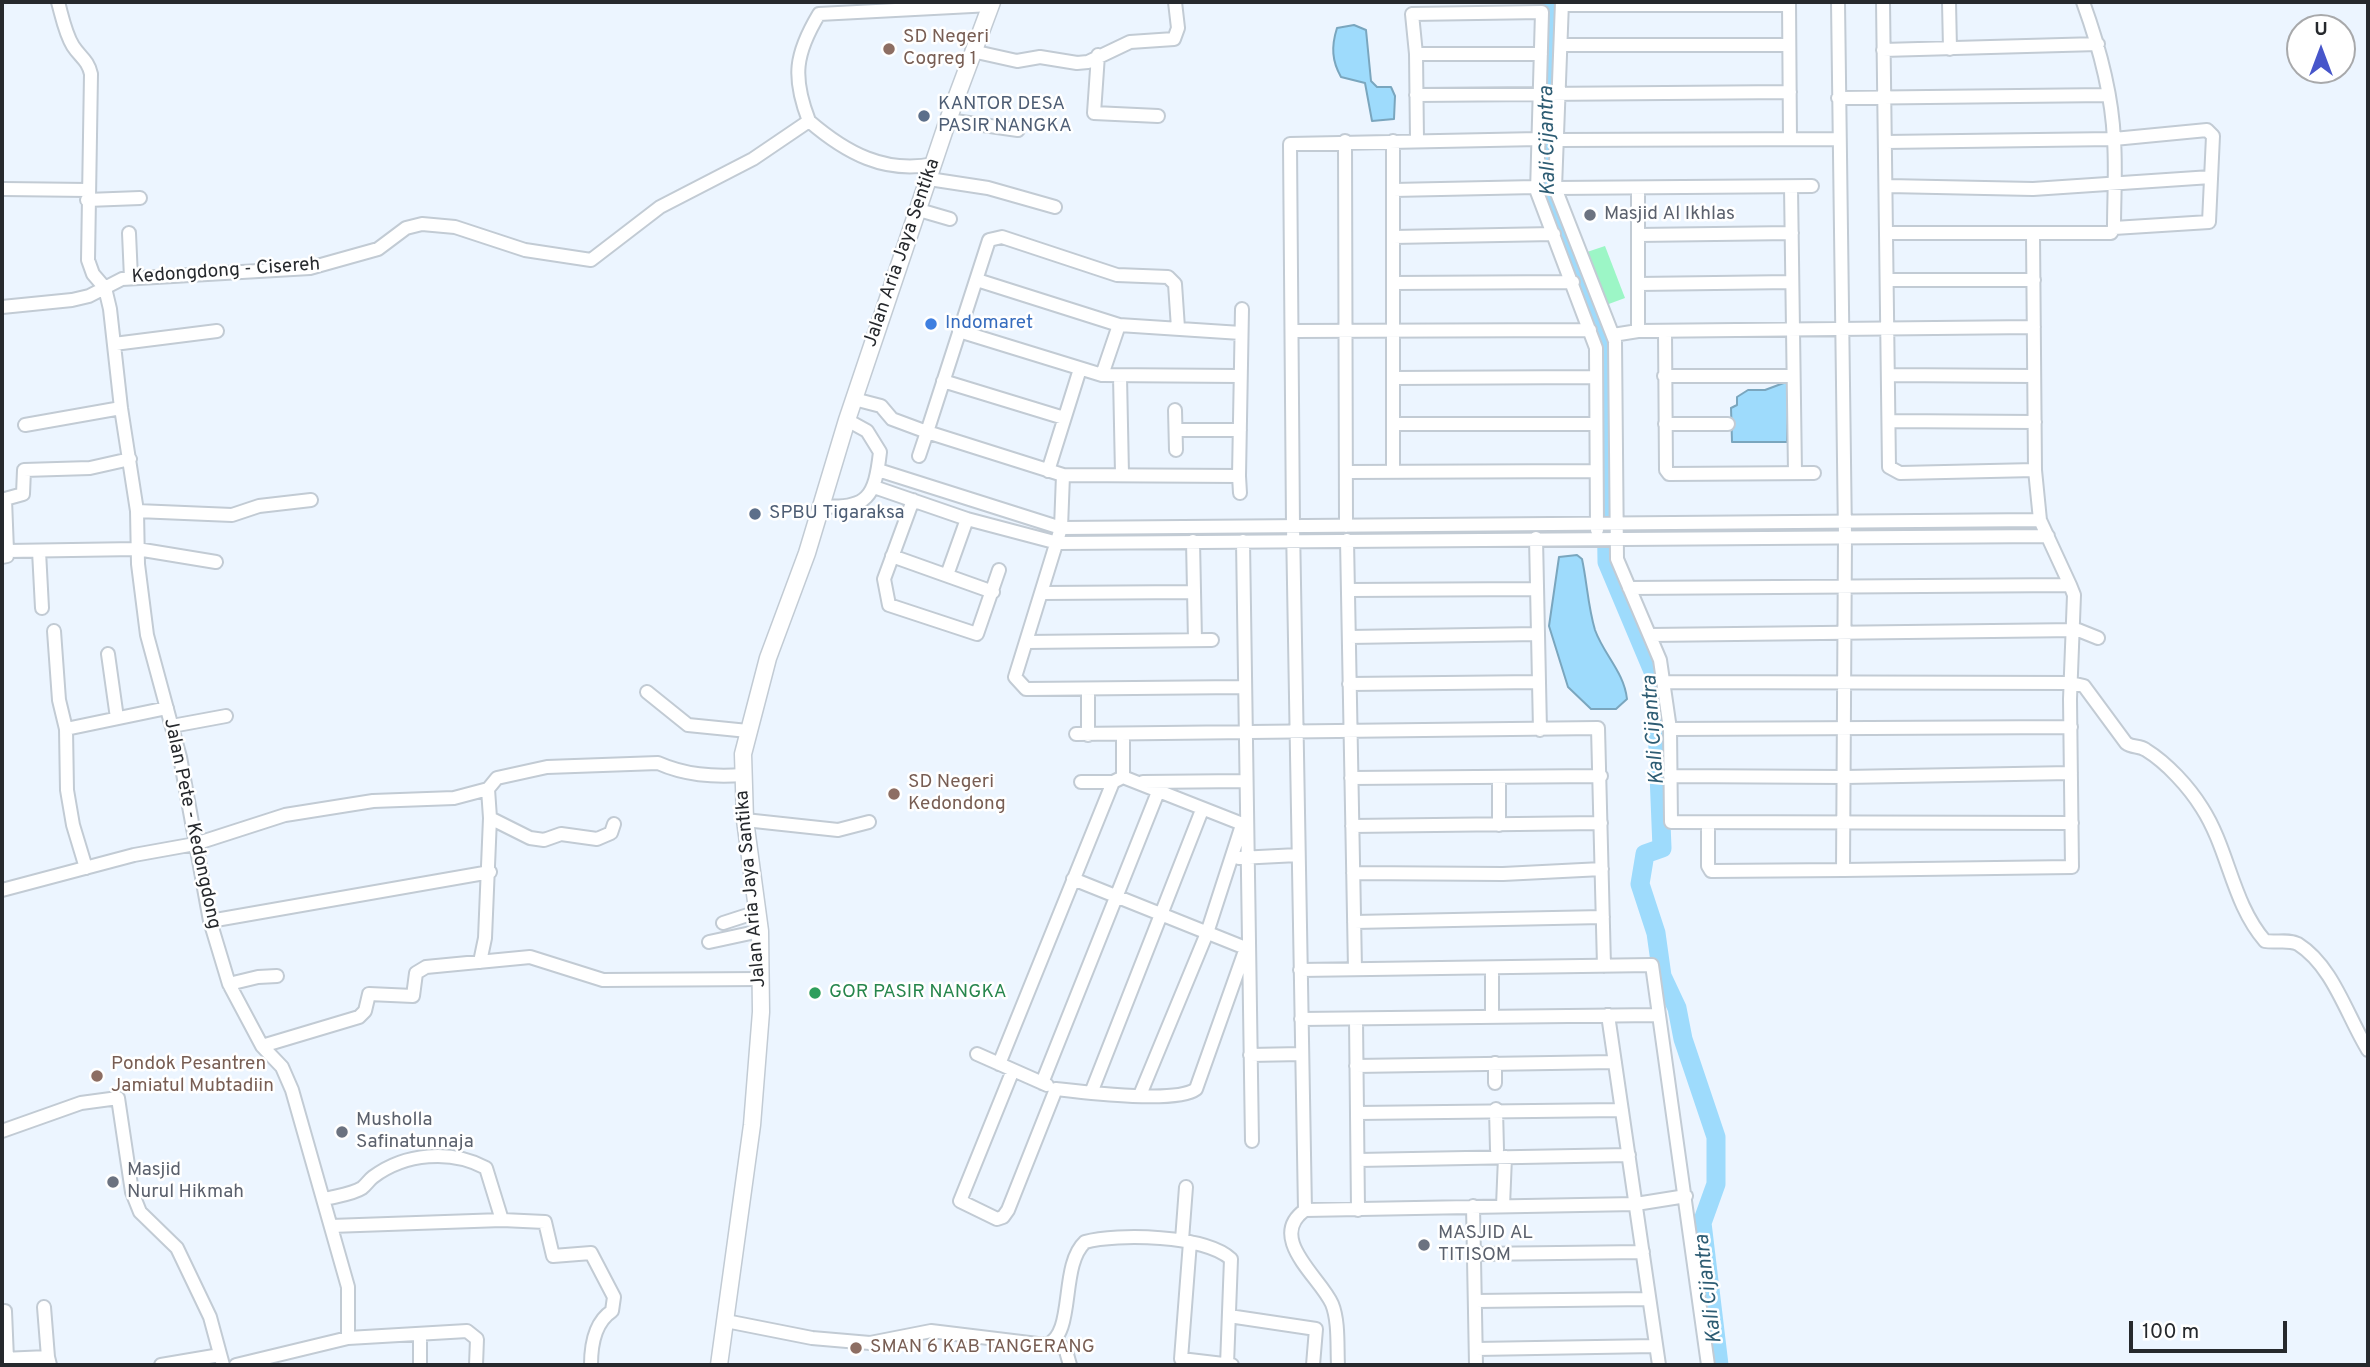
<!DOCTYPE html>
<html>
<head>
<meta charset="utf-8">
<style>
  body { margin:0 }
  #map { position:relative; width:2370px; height:1367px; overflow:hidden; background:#ecf5ff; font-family:Overpass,sans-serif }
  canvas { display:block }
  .frame { position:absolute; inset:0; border:4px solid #26292d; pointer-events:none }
  .north { position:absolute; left:2286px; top:14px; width:70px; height:70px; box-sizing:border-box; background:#fff; border:2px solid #a8a9ab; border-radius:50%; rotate:0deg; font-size:19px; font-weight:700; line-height:28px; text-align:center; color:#26292d }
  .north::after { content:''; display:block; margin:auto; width:24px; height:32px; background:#4756ca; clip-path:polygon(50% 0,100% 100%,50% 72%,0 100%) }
  .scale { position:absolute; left:2129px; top:1321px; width:158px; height:32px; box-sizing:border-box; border:4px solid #26292d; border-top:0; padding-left:9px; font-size:21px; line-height:24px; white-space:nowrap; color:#26292d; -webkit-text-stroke:5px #fff; paint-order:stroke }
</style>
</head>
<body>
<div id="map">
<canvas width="2370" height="1367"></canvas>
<div class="frame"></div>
<div class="north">U</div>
<div class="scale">100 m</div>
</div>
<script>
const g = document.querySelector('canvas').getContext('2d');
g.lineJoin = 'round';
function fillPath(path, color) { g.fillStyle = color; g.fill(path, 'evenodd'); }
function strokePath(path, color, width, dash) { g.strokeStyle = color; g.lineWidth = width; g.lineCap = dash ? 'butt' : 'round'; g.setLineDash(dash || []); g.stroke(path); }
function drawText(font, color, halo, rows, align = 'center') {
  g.font = font + ' Overpass,sans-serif'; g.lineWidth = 5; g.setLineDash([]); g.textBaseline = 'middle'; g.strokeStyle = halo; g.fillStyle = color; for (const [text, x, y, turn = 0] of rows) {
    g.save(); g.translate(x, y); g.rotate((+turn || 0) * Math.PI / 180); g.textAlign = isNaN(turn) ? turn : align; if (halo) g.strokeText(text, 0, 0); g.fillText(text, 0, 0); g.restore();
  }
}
fillPath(new Path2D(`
  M1605,246L1625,298L1606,305L1587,252Z`), '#9cf6c6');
const water = new Path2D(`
  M1354,25L1366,30L1371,81L1377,87H1391L1395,96L1394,119L1372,121L1365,83L1341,77C1332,61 1331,47 1337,28Z
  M1789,381L1787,442H1732L1731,408L1737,405V397L1748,390H1765Z
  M1577,555L1582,559C1587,582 1588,607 1595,630C1604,655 1624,672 1627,699L1616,709H1591L1568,687L1549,626L1559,557Z`);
fillPath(water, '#9edbfc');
strokePath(water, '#7aa6be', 2);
strokePath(new Path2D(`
  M1550,2L1545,195L1595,311L1604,354L1607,562L1655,676L1662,848L1645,854L1640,884L1656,933L1662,976L1677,1008L1683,1039L1716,1137V1184L1702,1223L1719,1365`), '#9edbfc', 19);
const street = new Path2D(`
  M58,2C62,16 65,33 73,46C80,57 88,60 91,74L88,260L93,274L105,288L110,309L121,408L137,511L138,564L147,635L180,757L210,921L229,984L262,1046L282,1067L292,1090L348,1287V1338
  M1562,2L1555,188L1615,341L1617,559L1660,660L1670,729L1671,822L2072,823
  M1789,2L1790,139
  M1883,2L1889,467L1900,473L2035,470
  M1949,2L1950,49
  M2083,2C2099,46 2112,93 2114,140C2116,169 2114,199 2114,228
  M1562,5H1789
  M1561,45H1789
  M1883,50L2098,44
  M972,51L1017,61L1040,57L1077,63L1088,62L1130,42L1174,39L1178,28L1175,2
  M1416,54H1541
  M1098,55L1094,113L1158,116
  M1416,95L1790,92
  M1838,98L2108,95
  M948,120L1018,130
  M809,121C846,153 885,174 934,164
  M1539,139L1290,144L1293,526L1305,1210L1636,1204L1686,1196
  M1417,140L1416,54L1412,14L1542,12L1537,192L1596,348L1597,530
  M1557,140L1839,139
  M1345,141L1346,526
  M1393,141V472
  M1885,142L2114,139L2207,130L2213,136L2209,222L2114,228L2111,233H1888
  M929,179L988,188L1055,207
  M1888,186L2033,189L2211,177
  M1791,187L1795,473
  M1555,188L1812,186
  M1638,188V331
  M4,189L88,190
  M1393,190L1536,187
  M87,200L140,198
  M919,210L950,219
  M129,233L131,278
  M2033,234L2035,470L2040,520L2070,585
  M1638,235L1792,233
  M1393,237L1554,234
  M977,280L1119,325L1241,333
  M1888,280H2034
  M1393,283L1573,282
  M1638,284L1792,282
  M2,307L72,300L89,296L122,279L310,268L378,249L406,228L422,224L455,227L525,250L591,260L660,207L753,159L809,121C792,77 795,54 819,14L991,5
  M1242,309L1239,476L1063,475L1061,528L1015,677L1026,689L1243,687
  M959,331L1102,375L1239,376
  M1292,331L1590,330
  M1665,331L1666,470L1669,474L1814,473
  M1613,335L1638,331L2034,327
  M114,344L217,331
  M1102,375L1119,325
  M1888,375L2034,376
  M1120,376L1122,474
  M1664,376H1792
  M1393,378L1596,377
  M943,381L1064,418
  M854,399L881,406L892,419L927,432L919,456
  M1175,410L1176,450
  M1889,421L2035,422
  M1393,424H1596
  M1665,424H1728
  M25,425L121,408
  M1176,430H1240
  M878,470L1061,528L2040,520
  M1048,471L1080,369
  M1346,472L1596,471
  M1063,475L927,432L989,240L1002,237L1117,275L1168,277L1175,284L1178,328
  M1239,476L1240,493
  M874,487L967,519L1058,543L2048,536
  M913,500L884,579L889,605L977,634L999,570
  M821,506C868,510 875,496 880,452L867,431L847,420
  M137,511L232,515L259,506L311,500
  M1536,538L1540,730
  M1347,540L1355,969
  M1193,541L1195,640
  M1243,541L1252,1141
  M7,551L137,549L216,562
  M39,551L42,608
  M892,556L993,592
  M2,557L7,556V551L5,499L23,494L24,470L90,468L130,459
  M947,575L967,519
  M1629,588L2070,585L2074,595L2070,699L2072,867L1843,870
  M1348,590L1537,589
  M1042,593L1194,592
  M54,631L59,700L66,729
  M1650,635L2078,630L2098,638
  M1349,637L1538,634
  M1026,642L1212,640
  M108,654L117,718
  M1663,682L2071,683L2084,686L2126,743C2132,748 2139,745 2146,750C2167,763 2189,787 2202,808C2229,850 2232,903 2265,941C2275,943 2289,939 2298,944C2333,966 2347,1016 2368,1050
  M1349,684L1539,682
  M647,692L688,725L748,731
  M172,726L226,716
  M1670,729L2071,727
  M1076,734L1598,728L1604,966
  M1088,735V689
  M1123,735V777L1245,825
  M1670,776L1845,777L2071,773
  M1499,777V825
  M1351,778L1601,776
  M1081,782H1113
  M1143,782L1244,781
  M745,820L838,830L869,822
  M614,824L611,833L597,839L561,834L544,840L530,838L490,818L488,789L497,778L547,767L658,763C685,775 712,777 743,775
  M1708,824V866L1711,871L1843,870L1845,536L1838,2
  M1352,826L1601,823
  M1239,858L1298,855
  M86,868L73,825L67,790L66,729L167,708
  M1353,873L1503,874L1602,869
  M1073,879L1248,949
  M2,890L134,855L195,844L285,815L373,801L454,798L488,789
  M210,921L490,872
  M1354,922L1603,917
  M723,923L757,912
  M709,942L760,931
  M480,962L485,938L490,818
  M1492,968V1015
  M1300,970L1652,965L1708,1365
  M229,984L258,977L277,976
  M1608,1015L1659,1365
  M1301,1019L1657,1015
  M1356,1019L1358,1210
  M262,1046L359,1017L365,1011L369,994L413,996L416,973L426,967L530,957L603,980L761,979
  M977,1054L1047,1085
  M1250,1055L1302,1054
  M999,1064L1113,782L1123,777
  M1356,1066L1615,1062
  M1013,1070L960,1201L997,1219L1003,1217L1008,1210L1056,1089C1082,1092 1176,1104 1196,1089L1246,948
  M1042,1083L1158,792
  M1495,1083V1063
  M1091,1093L1202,810
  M1140,1095L1207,933L1241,828
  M1496,1109L1497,1150
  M1357,1113L1622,1110
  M2,1131L81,1103L118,1098L132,1192L140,1212L177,1248L210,1317L223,1365
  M1358,1160L1629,1155
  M325,1199C336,1196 353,1194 362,1188C366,1185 369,1180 373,1177C405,1153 451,1149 486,1168L502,1220
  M1473,1206L1476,1365
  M1503,1206L1505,1157
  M1305,1210C1266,1238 1321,1278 1332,1304C1339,1321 1337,1347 1338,1365
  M331,1226L502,1220L545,1222L553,1256L591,1253L614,1297L612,1311C595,1322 591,1345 591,1365
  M1182,1240L1186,1187
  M1190,1242L1181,1359L1232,1365
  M1474,1254L1643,1252
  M1475,1301L1649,1299
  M44,1307L48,1357
  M5,1311L7,1359
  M1229,1316L1316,1329L1313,1365
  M726,1321L812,1338L870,1343L931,1331L1046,1345C1076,1335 1059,1266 1085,1242C1117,1233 1206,1235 1231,1259L1227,1365
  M420,1334V1365
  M1055,1340L1066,1351L1070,1365
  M1476,1349L1656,1346
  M2,1359L48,1357L50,1365
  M161,1365L220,1355
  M236,1365L348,1338L467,1331L477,1339L476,1365`);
const secondary = new Path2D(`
  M719,1365L752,1125L761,1012L760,931L745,820L743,754L768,658L807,553L847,420L948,120L992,2`);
strokePath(street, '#c2cbd4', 16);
strokePath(secondary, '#c2cbd4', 19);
strokePath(street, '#fff', 12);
strokePath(secondary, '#fff', 16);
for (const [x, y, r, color] of [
  [889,49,7,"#8d6e63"],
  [924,116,7,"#5c6f8a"],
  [1590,215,7,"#6b7280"],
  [931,324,7,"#3f7fe0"],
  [755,514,7,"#5c6f8a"],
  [894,794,7,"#8d6e63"],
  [815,993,7,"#2e9e5b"],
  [97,1076,7,"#8d6e63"],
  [342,1132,7,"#6b7280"],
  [113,1182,7,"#6b7280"],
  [1424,1245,7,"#6b7280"],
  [856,1348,7,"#8d6e63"]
]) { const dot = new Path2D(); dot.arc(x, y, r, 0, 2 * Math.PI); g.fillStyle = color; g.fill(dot); strokePath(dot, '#fff', 2.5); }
drawText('19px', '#785e54', '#fff', [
  ["SD Negeri",903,38],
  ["Cogreg 1",903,60],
  ["SD Negeri",908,783],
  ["Kedondong",908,805],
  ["Pondok Pesantren",111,1065],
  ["Jamiatul Mubtadiin",111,1087],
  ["SMAN 6 KAB TANGERANG",870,1348]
], 'left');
drawText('19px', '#4e5e75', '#fff', [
  ["KANTOR DESA",938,105],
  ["PASIR NANGKA",938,127],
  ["SPBU Tigaraksa",769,514]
], 'left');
drawText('19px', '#5b616d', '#fff', [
  ["Masjid Al Ikhlas",1604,215],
  ["Musholla",356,1121],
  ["Safinatunnaja",356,1143],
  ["Masjid",127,1171],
  ["Nurul Hikmah",127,1193],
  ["MASJID AL",1438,1234],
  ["TITISOM",1438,1256]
], 'left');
drawText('19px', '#26292d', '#fff', [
  ["Jalan Aria Jaya Sentika",903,253,-71],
  ["Kedongdong - Cisereh",226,272,-4],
  ["Jalan Pete - Kedongdong",191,824,78],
  ["Jalan Aria Jaya Santika",752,889,-95]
]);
drawText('19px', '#366cbe', '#fff', [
  ["Indomaret",945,324]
], 'left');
drawText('19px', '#27864d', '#fff', [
  ["GOR PASIR NANGKA",829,993]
], 'left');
drawText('italic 21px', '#2d5c73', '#fff', [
  ["Kali Cijantra",1549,141,-91],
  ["Kali Cijantra",1655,730,-94],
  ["Kali Cijantra",1710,1289,-97]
]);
</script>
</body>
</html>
